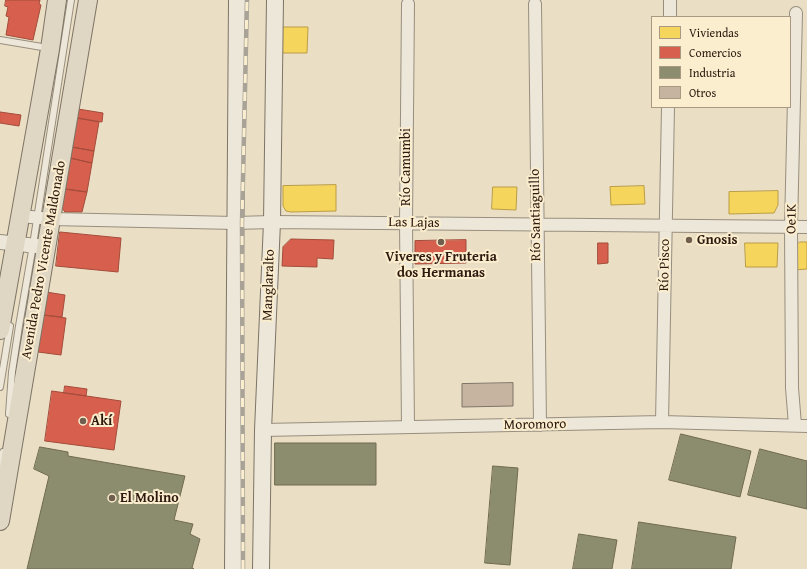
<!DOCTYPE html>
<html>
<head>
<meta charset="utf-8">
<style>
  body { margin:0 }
  #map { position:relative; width:807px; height:569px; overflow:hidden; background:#eadfc4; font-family:"Gentium Book Plus",serif }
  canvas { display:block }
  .legend { position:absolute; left:651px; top:16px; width:140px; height:92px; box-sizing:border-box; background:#fbeecf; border:1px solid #a99982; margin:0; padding:5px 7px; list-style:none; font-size:12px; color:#2e190f }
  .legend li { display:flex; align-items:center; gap:8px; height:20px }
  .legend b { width:20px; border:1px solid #a99982 }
</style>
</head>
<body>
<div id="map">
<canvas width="807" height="569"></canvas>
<ul class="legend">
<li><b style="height:11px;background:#f6d55c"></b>Viviendas</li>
<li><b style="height:11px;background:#d6604d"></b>Comercios</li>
<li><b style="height:11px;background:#8c8c6e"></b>Industria</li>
<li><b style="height:11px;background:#c6b4a0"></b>Otros</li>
</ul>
</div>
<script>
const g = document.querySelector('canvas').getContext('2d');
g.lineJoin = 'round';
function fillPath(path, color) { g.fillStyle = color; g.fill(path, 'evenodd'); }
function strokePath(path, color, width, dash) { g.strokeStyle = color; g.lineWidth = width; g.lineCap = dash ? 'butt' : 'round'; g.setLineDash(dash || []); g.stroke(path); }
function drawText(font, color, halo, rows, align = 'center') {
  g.font = font + ' "Gentium Book Plus",serif'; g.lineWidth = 4; g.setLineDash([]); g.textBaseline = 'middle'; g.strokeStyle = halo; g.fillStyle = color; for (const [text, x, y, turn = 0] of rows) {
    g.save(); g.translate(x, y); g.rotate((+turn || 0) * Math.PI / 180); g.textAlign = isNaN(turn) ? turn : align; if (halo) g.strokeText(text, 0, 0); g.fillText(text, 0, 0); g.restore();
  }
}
const homes = new Path2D(`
  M283,27H308L307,53H283Z
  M336,185V211L291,212L286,211L283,206V186Z
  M644,186L645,204L611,205L610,187Z
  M493,187H517L516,210L492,209Z
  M778,191V205L774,213L729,214V192Z
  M800,242H807V269L794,270V247Z
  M745,243H778L777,267H746Z`);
fillPath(homes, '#f6d55c');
strokePath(homes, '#ba9d45', 1);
const shops = new Path2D(`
  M6,0H40L39,4L41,5L33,40L6,35L9,17L6,16L8,7L5,6Z
  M78,109L103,113L102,122L77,118Z
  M0,112L21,115L19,126L0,123Z
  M77,118L99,122L94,151L72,147Z
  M72,147L94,151L92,163L70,158Z
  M70,158L92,163L87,192L65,189Z
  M65,189L87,192L82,212H65L61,207Z
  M60,232L121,238L118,272L56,266Z
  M291,239L334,240L333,259L317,258V267L282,266L283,247Z
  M466,240V263L415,264V241Z
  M598,243H608V263L598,264Z
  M46,292L65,295L62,317L43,315Z
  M43,315L66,318L61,355L38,352Z
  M65,386L87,389L86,396L64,393Z
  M52,391L121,401L114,450L45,441Z`);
fillPath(shops, '#d6604d');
strokePath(shops, '#a44b3a', 1);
const industry = new Path2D(`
  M681,434L751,451L740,497L669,480Z
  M275,443H376V485H275Z
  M40,447L68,452V456L185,476L174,520L193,524L190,534L200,539L192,568L194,569H27L49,476L34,469Z
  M760,449L807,461V509L748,495Z
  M493,466L518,468L510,565L485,563Z
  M639,522L736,537L731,569H632Z
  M579,534L617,540L612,569H573Z`);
fillPath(industry, '#8c8c6e');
strokePath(industry, '#706a52', 1);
const building = new Path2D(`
  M513,383V406L462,407V384Z`);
fillPath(building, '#c6b4a0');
strokePath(building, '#7d7466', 1);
const service = new Path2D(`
  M0,40L48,48
  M0,387L10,326
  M9,414L12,372L19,326L33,245L71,0
  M0,467L3,452`);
const minor = new Path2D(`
  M408,4L406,223L408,427
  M535,4L540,425
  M670,17V0
  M21,216L51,219L235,223L272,222L807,227
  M662,422L668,107
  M795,425L792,388L791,227L796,13
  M263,430L662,422L807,426`);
const tertiary = new Path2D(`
  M0,242L46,247`);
const secondary = new Path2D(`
  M233,569L237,0
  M261,569L263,430L272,222L275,0`);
const primary = new Path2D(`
  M0,330L50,49L57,0
  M0,521L88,0`);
strokePath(service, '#988e7e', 8);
strokePath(minor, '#988e7e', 14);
strokePath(tertiary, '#988e7e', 16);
strokePath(secondary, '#7d7466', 18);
strokePath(primary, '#7d7466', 20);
strokePath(service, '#ede7d9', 6);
strokePath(minor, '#ede7d9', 12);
strokePath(tertiary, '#ede7d9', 14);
strokePath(secondary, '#ede7d9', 16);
strokePath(primary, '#e0d6c4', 18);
const rail = new Path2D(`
  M243,569L242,223L247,0`);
strokePath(rail, '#a8a297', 4.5);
strokePath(rail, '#fbeecf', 3, [9]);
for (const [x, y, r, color] of [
  [689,240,4,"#705e4e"],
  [441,242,4,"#705e4e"],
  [83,421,4,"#705e4e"],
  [112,498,4,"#705e4e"]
]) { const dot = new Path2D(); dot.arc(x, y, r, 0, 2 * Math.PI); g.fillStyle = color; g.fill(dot); strokePath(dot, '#fbeecf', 1.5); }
drawText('14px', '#2e190f', '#fbeecf', [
  ["Río Camumbi",406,167,-90],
  ["Río Santiaguillo",536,215,-91],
  ["Oe1K",792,219,-89],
  ["Las Lajas",414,223,1],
  ["Avenida Pedro Vicente Maldonado",44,260,-80],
  ["Río Pisco",665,265,-89],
  ["Manglaralto",269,285,-88],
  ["Moromoro",535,425,-1]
]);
drawText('bold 14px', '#2e190f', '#fbeecf', [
  ["Gnosis",697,240],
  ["Viveres y Fruteria",441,257,"center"],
  ["dos Hermanas",441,273,"center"],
  ["Akí",91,421],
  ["El Molino",120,498]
], 'left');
</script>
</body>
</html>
